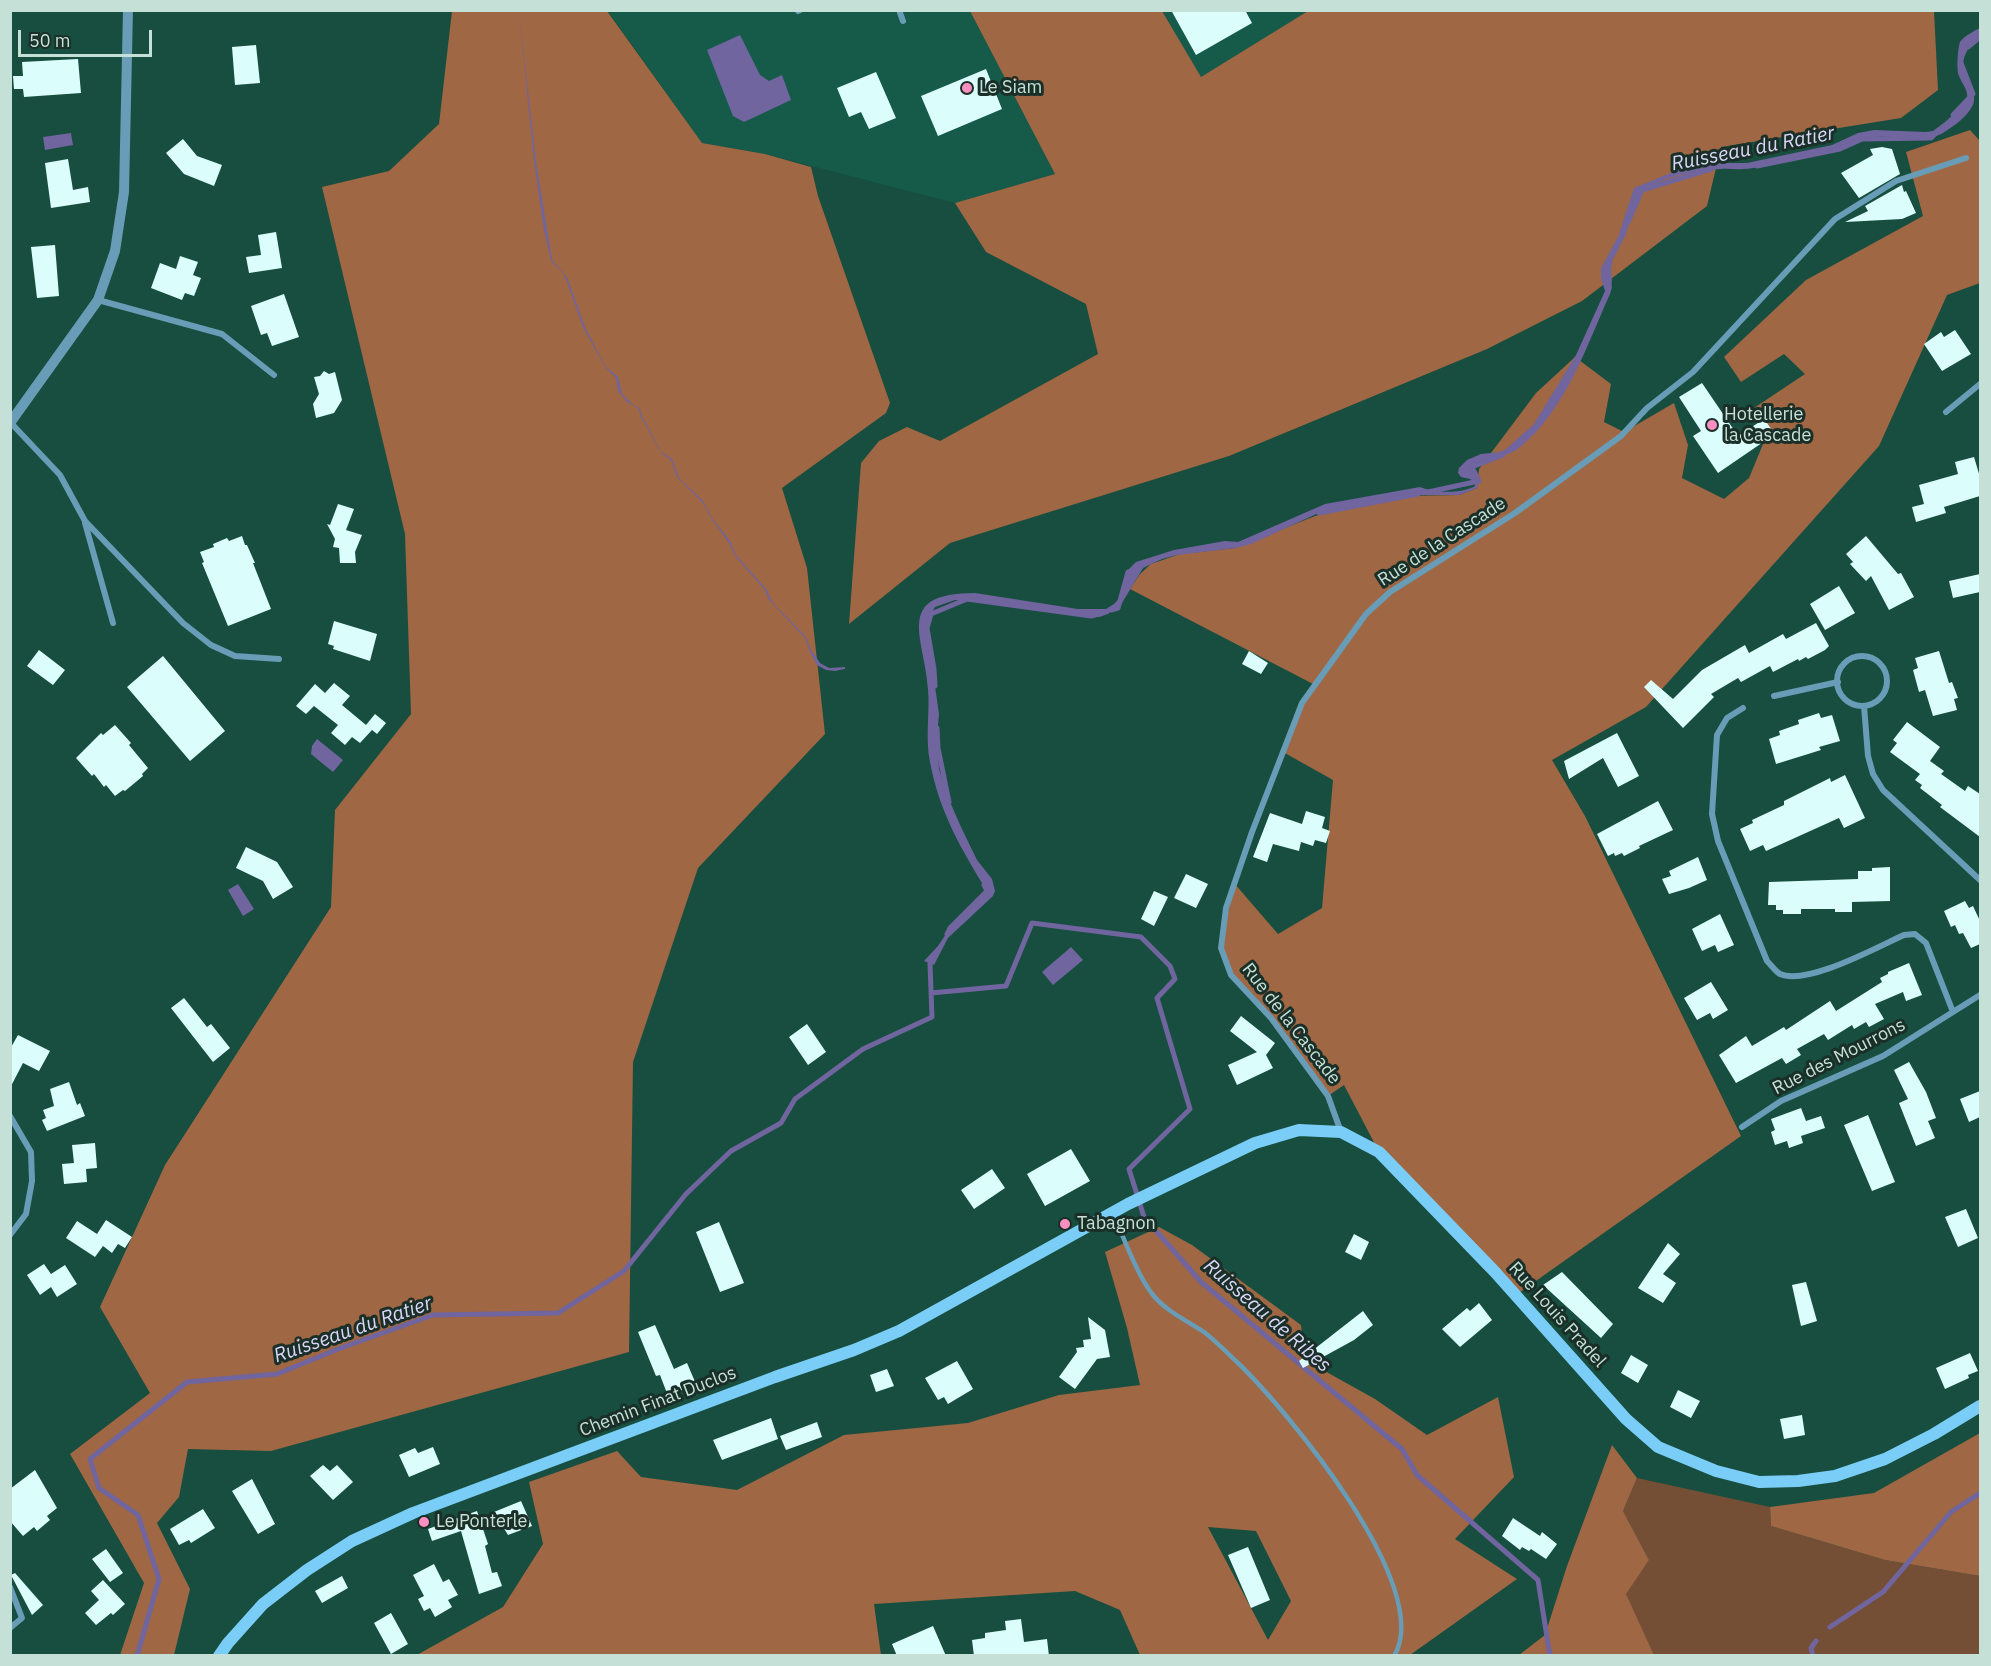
<!DOCTYPE html>
<html>
<head>
<meta charset="utf-8">
<style>
  body { margin:0 }
  #map { position:relative; width:1991px; height:1666px; overflow:hidden; background:#174e3f; font-family:"IBM Plex Sans",sans-serif }
  canvas { display:block }
  .frame { position:absolute; inset:0; border:12px solid #c5e0d6; pointer-events:none }
  .scale { position:absolute; left:18px; top:30px; width:134px; height:27px; box-sizing:border-box; border:3px solid #c5e0d6; border-top:0; padding-left:8px; font-size:18px; line-height:21px; white-space:nowrap; color:#c5e0d6; -webkit-text-stroke:4px #192f28; paint-order:stroke }
</style>
</head>
<body>
<div id="map">
<canvas width="1991" height="1666"></canvas>
<div class="frame"></div>
<div class="scale">50 m</div>
</div>
<script>
const g = document.querySelector('canvas').getContext('2d');
g.lineJoin = 'round';
function fillPath(path, color) { g.fillStyle = color; g.fill(path, 'evenodd'); }
function strokePath(path, color, width, dash) { g.strokeStyle = color; g.lineWidth = width; g.lineCap = dash ? 'butt' : 'round'; g.setLineDash(dash || []); g.stroke(path); }
function drawText(font, color, halo, rows, align = 'center') {
  g.font = font + ' "IBM Plex Sans",sans-serif'; g.lineWidth = 6; g.setLineDash([]); g.textBaseline = 'middle'; g.strokeStyle = halo; g.fillStyle = color; for (const [text, x, y, turn = 0] of rows) {
    g.save(); g.translate(x, y); g.rotate((+turn || 0) * Math.PI / 180); g.textAlign = isNaN(turn) ? turn : align; if (halo) g.strokeText(text, 0, 0); g.fillText(text, 0, 0); g.restore();
  }
}
fillPath(new Path2D(`
  M608,11H970L1055,174L955,203L765,154L702,143Z
  M1162,11H1308L1200,78Z`), '#165a49');
fillPath(new Path2D(`
  M1637,1478L1770,1507L1771,1526L1885,1560L1980,1576V1655H1654L1625,1594L1649,1560L1623,1511Z`), '#754e36');
fillPath(new Path2D(`
  M452,11H607L702,143L765,154L811,167L818,196L890,403L886,413L782,488L807,568L825,734L698,868L633,1062L629,1352L271,1451L188,1449L179,1497L157,1523L190,1589L174,1655H120L144,1583L70,1454L150,1393L100,1307L165,1165L331,907L335,810L411,714L405,534L322,187L389,171L439,124Z
  M970,11H1162L1201,77L1308,11H1934L1938,90L1901,118L1721,147L1707,206L1582,301L1487,349L1229,456L950,543L849,624L861,463L879,441L907,427L940,441L1098,354L1086,304L986,252L955,203L1055,174Z
  M1970,130L1980,141V283L1947,295L1879,446L1646,707L1552,760L1585,816L1741,1136L1516,1295L1379,1152L1344,1085L1328,1096L1271,1018L1231,975L1221,948L1234,883L1278,934L1322,908L1333,780L1283,752L1302,703L1315,685L1130,589L1140,574L1151,564L1180,554L1235,548L1315,516L1399,496L1459,495L1477,488L1479,469L1536,393L1575,357L1611,384L1604,422L1624,432L1674,403L1688,445L1682,478L1724,499L1749,478L1766,437L1751,410L1805,374L1784,354L1741,382L1724,357L1806,280L1923,216L1906,152Z
  M1159,1227L1192,1245L1301,1325L1305,1360L1375,1399L1427,1435L1498,1397L1514,1477L1455,1539L1517,1579L1410,1655H1140L1120,1610L1075,1591L874,1604L881,1655L415,1656L503,1607L543,1544L529,1482L617,1451L641,1477L737,1490L844,1435L968,1423L1059,1395L1140,1385L1127,1328L1105,1252ZM1208,1527L1256,1531L1291,1601L1268,1640Z
  M1980,1433V1576L1885,1560L1771,1526L1770,1507L1874,1493Z
  M1612,1445L1637,1478L1623,1511L1649,1560L1626,1594L1654,1655H1519L1545,1635L1567,1566Z`), '#9f6743');
fillPath(new Path2D(`
  M519,11L536,162L552,260L567,277L585,327L605,366L618,377L622,394L633,405L640,408L641,414L661,452L672,459L679,478L703,501L712,518L730,541L736,555L767,590L772,602L806,637L810,648L820,663L829,668L845,667V669L835,671L826,670L817,665L810,652L805,638L769,600L765,590L736,557L729,543L711,518L703,503L677,477L671,460L661,453L640,415L639,409L627,402L618,391L616,378L605,367L583,327L566,279L563,273L551,261L544,230L534,161Z
  M1980,28V36C1942,69 1982,85 1973,105C1967,117 1954,126 1943,133C1929,142 1895,135 1876,137C1860,139 1848,147 1833,151C1817,155 1800,157 1784,160C1771,163 1757,169 1743,169C1736,170 1728,168 1721,169C1695,170 1659,178 1638,192L1626,234L1606,273L1612,287L1610,294C1586,347 1566,410 1519,448C1505,459 1485,455 1472,467L1471,470L1479,481L1477,488L1459,495H1412L1323,511L1251,544L1236,548L1177,555L1162,559L1143,568L1122,603L1108,614L1099,617L971,600H955L935,607L926,624L939,714L937,737L939,769L947,795L961,827L977,860L992,879L995,891L993,896L948,938L934,965L924,961L938,946L950,928L987,891C961,849 939,811 930,762C925,738 930,713 928,689C925,638 892,593 975,593L1078,609H1106L1114,604L1123,594L1128,570L1136,562L1174,550L1225,541L1238,542L1325,504L1420,487C1434,493 1461,494 1475,486V482L1470,479L1461,477L1458,473L1459,468L1467,460L1481,454L1500,452L1506,449L1534,424L1576,355L1605,291L1601,278V268L1618,237L1634,188L1683,168L1703,163H1747L1832,145L1858,133L1874,130L1926,132L1933,131L1945,122L1966,103C1970,91 1963,86 1959,76C1956,70 1958,47 1960,42C1964,36 1974,31 1980,28Z
  M740,35L760,75L769,81L782,75L791,100L744,122L733,116L707,50Z
  M71,133L73,145L45,150L43,137Z
  M317,739L343,760L333,772L311,754L312,746Z
  M238,884L254,909L243,916L228,890Z
  M1071,947L1083,960L1053,985L1042,972Z`), '#70659e');
strokePath(new Path2D(`
  M1968,47L1980,37
  M1953,115L1973,94L1961,63
  M1757,166L1840,149L1862,139L1931,138L1936,133
  M1628,222L1642,190L1711,169
  M1608,289C1612,280 1606,272 1610,263
  M1428,492L1479,481L1472,467L1503,455
  M1319,513L1418,494
  M1111,610L1118,608L1128,572
  M935,686L934,669L927,628L931,614L967,599L1091,616L1099,614
  M937,728L938,748L949,802
  M947,934L950,928L987,891L984,885
  M931,993L1006,986L1032,923L1141,937L1170,966L1175,979L1157,998L1190,1109L1129,1169L1144,1217L1201,1282L1402,1449L1417,1475L1538,1580L1550,1656
  M1830,1627L1883,1592L1951,1512L1980,1493
  M137,1656L159,1579L138,1515L99,1488L90,1459L187,1382L277,1374L338,1349L433,1315L558,1313L624,1271L686,1194L731,1151L781,1123L795,1099L863,1049L932,1017L930,964L933,957
  M1813,1656L1811,1648L1816,1641`), '#70659e', 5);
fillPath(new Path2D(`
  M1171,10H1245L1252,23L1196,55Z
  M256,45L260,83L235,85L232,47Z
  M78,59L81,93L24,97L23,89H14L13,76H23L22,62Z
  M986,69L1002,109L938,136L921,96Z
  M876,72L896,118L869,129L861,112L849,117L837,88Z
  M183,139L197,156L222,165L214,186L184,174L166,153Z
  M1882,147L1892,149L1900,174L1859,198L1841,173L1873,155L1870,149Z
  M68,159L73,190L88,187L90,202L51,208L45,163Z
  M1902,185L1904,192L1906,191L1916,213L1902,219L1845,222L1868,211L1865,206Z
  M276,232L282,268L249,273L246,257L261,255L258,235Z
  M55,245L59,296L37,298L31,247Z
  M180,256L198,262L193,275L201,278L194,296L185,293L182,300L151,288L160,263L176,269Z
  M284,294L299,337L272,346L267,333L261,335L251,306Z
  M1955,330L1971,354L1942,371L1924,344L1941,332L1944,337Z
  M324,371L329,374L335,372L342,400L334,413L316,418L313,404L319,394L314,377L320,376Z
  M1702,383L1738,436L1764,419L1775,434L1718,473L1693,436L1701,431L1679,397Z
  M1974,457L1980,477V496L1944,507L1946,513L1916,522L1912,507L1924,504L1919,485L1958,474L1955,462Z
  M338,504L354,509L346,530L362,535L355,552L356,563H340L339,548L333,547L335,539L327,524L330,525Z
  M242,536L245,545H247L255,563H253L271,609L228,626L202,563L204,562L200,552L214,547L213,544L227,538L229,541Z
  M1866,536L1898,574L1901,573L1914,597L1889,610L1871,576L1866,581L1850,564L1853,562L1846,554Z
  M1980,574V592L1953,598L1949,581Z
  M1839,586L1855,613L1825,630L1810,604Z
  M334,621L377,634L370,661L333,649L334,646L328,644Z
  M1816,623L1829,646L1825,650L1808,659L1806,657L1799,661L1798,659L1773,672L1770,666L1741,682L1738,678L1711,694L1714,697L1683,728L1644,687L1651,680L1673,699L1702,670L1745,645L1749,653L1783,634L1786,639Z
  M39,650L65,670L53,685L27,666Z
  M1249,651L1268,663L1261,674L1242,664Z
  M1939,651L1949,683L1952,682L1958,698L1954,699L1957,710L1933,716L1925,690L1919,692L1913,670L1918,668L1915,658Z
  M163,656L225,731L190,761L127,687Z
  M334,683L350,696L342,705L372,730L360,743L352,737L345,745L331,733L338,725L314,706L306,714L296,706L315,684L325,693Z
  M1819,713L1821,718L1832,715L1840,741L1819,747L1821,750L1776,764L1769,739L1780,735L1779,731L1799,724L1798,720Z
  M375,714L386,723L377,734L366,725Z
  M1907,722L1940,747L1930,761L1944,771L1941,774L1965,791L1968,786L1980,794V837L1940,807L1942,805L1920,788L1922,785L1915,780L1920,774L1890,752L1897,743L1893,740Z
  M115,725L131,743L129,745L148,768L142,774L143,776L125,791L123,790L115,796L106,785L104,787L94,774L92,776L76,758L101,733L103,735Z
  M1617,733L1639,776L1618,787L1603,758L1569,779L1564,761Z
  M1845,775L1865,818L1844,828L1839,818L1766,851L1763,845L1750,851L1740,829L1753,823L1752,820L1784,805V801L1830,778L1831,782Z
  M1658,801L1673,830L1639,846L1640,848L1624,856L1622,853L1615,856L1614,853L1608,856L1597,834Z
  M1306,811L1325,817L1322,828L1330,831L1326,843L1315,840L1313,846L1301,842L1299,851L1273,844L1267,862L1253,857L1270,813L1302,824Z
  M246,847L277,862L293,887L273,899L263,881L236,868Z
  M1698,857L1707,880L1689,888L1669,894L1662,879L1671,876L1669,871Z
  M1890,867V901L1852,902V912H1835V909H1801V914H1783V910H1776V905H1768L1769,882L1858,879V871H1872V868Z
  M1186,874L1208,884L1196,908L1174,898Z
  M1154,891L1168,897L1154,926L1141,919Z
  M1965,901L1969,908L1973,906L1980,921V944L1971,948L1963,933L1959,934L1955,925L1951,927L1944,911Z
  M1720,914L1734,945L1718,952L1715,945L1702,951L1692,929Z
  M1909,963L1922,995L1906,1001L1903,992L1875,1004L1884,1019L1869,1027L1866,1022L1854,1029L1852,1025L1828,1040L1824,1034L1797,1049L1801,1055L1786,1064L1782,1058L1736,1083L1719,1055L1746,1036L1752,1046L1784,1027L1786,1030L1830,1001L1836,1011L1882,982L1880,978L1888,974V972Z
  M1711,982L1728,1010L1713,1019L1710,1013L1697,1020L1684,998Z
  M184,998L207,1027L211,1024L230,1048L213,1062L171,1008Z
  M1241,1016L1275,1043L1266,1055L1273,1068L1237,1085L1228,1065L1257,1052L1230,1031Z
  M807,1024L826,1052L808,1065L789,1037Z
  M18,1035L50,1051L39,1071L23,1063L10,1088V1049Z
  M1909,1062L1926,1092L1936,1118L1928,1121L1935,1138L1916,1146L1899,1103L1908,1099L1894,1070Z
  M69,1082L77,1105L80,1103L85,1116L47,1131L42,1120L46,1118L43,1110L54,1106L50,1089Z
  M1980,1091V1117L1969,1122L1960,1099Z
  M1801,1108L1806,1121L1821,1116L1825,1128L1801,1136L1803,1143L1789,1148L1787,1141L1775,1145L1771,1132L1775,1130L1771,1119Z
  M1868,1115L1895,1182L1872,1191L1844,1125Z
  M95,1143L97,1168L86,1169L87,1182L64,1184L62,1164L74,1163L72,1145Z
  M1071,1149L1090,1181L1045,1206L1027,1174Z
  M992,1169L1005,1188L974,1209L961,1190Z
  M1966,1209L1978,1238L1958,1247L1945,1217Z
  M106,1220L132,1237L125,1248L118,1244L112,1253L103,1246L95,1257L66,1238L77,1221L97,1234Z
  M719,1222L744,1283L720,1292L696,1232Z
  M1354,1234L1369,1242L1361,1260L1345,1252Z
  M1668,1243L1680,1254L1663,1274L1676,1283L1663,1303L1638,1288Z
  M44,1264L51,1274L65,1265L77,1284L57,1297L51,1287L40,1295L27,1275Z
  M1562,1272L1613,1324L1601,1338L1543,1285Z
  M1806,1282L1817,1321L1801,1326L1792,1285Z
  M1479,1303L1492,1320L1460,1347L1442,1329L1467,1308L1470,1311Z
  M1363,1311L1373,1325L1354,1340L1303,1368L1299,1361Z
  M1088,1317L1105,1330L1110,1357L1097,1359L1075,1389L1059,1377L1077,1352L1076,1348L1084,1347L1083,1340L1091,1339Z
  M655,1325L674,1369L687,1363L696,1384L668,1396L660,1375L656,1376L638,1332Z
  M1970,1353L1978,1371L1968,1375L1969,1378L1945,1389L1936,1368Z
  M1631,1355L1648,1365L1638,1383L1621,1373Z
  M957,1361L973,1389L948,1404L944,1397L938,1400L925,1378Z
  M887,1369L894,1386L876,1392L870,1375Z
  M1678,1390L1700,1401L1691,1418L1670,1407Z
  M1802,1415L1805,1435L1784,1439L1780,1419Z
  M771,1418L778,1439L722,1460L713,1440Z
  M817,1422L822,1437L786,1450L780,1436Z
  M433,1447L440,1464L409,1477L399,1455L415,1448L418,1453Z
  M323,1465L330,1471L337,1465L353,1482L333,1500L310,1476Z
  M35,1470L57,1508L47,1516L50,1520L37,1531L34,1527L23,1536L10,1521V1489Z
  M252,1479L275,1524L258,1534L232,1491Z
  M521,1501L532,1526L508,1535L494,1512Z
  M203,1509L215,1528L191,1543L189,1540L179,1545L170,1529Z
  M477,1511L488,1544L485,1546L492,1573L497,1572L502,1586L479,1594L461,1531L432,1541L428,1529Z
  M1513,1518L1540,1536L1542,1532L1557,1544L1546,1559L1531,1549L1529,1551L1522,1547L1520,1550L1502,1536Z
  M1248,1547L1270,1600L1251,1608L1228,1555Z
  M106,1549L123,1573L110,1582L92,1559Z
  M434,1564L443,1582L449,1579L458,1595L448,1600L452,1607L435,1617L430,1608L424,1611L418,1599L424,1596L413,1575Z
  M15,1573L43,1605L32,1615L11,1575Z
  M342,1576L348,1588L322,1603L315,1591Z
  M103,1580L125,1604L113,1615L111,1613L96,1625L85,1613L99,1600L91,1591Z
  M391,1613L408,1644L391,1654L374,1623Z
  M1021,1619L1024,1642L1047,1639L1049,1656H974L972,1640L985,1638V1633L1006,1630L1005,1621Z
  M933,1626L946,1656H897L892,1644Z`), '#dbfdfb');
strokePath(new Path2D(`
  M1113,1213C1123,1236 1137,1275 1153,1295C1166,1311 1187,1321 1204,1332C1216,1341 1227,1353 1238,1363C1285,1408 1436,1588 1394,1656`), '#699cb6', 4.5);
strokePath(new Path2D(`
  M899,10L903,21
  M798,11L800,10
  M98,300L222,334L274,375
  M1946,412L1980,384
  M11,423L60,475L85,521L183,623L211,645L235,656L279,659
  M85,523L113,623
  M1837 681a25 25 0 1 1 50 0a25 25 0 1 1-50 0Z
  M1774,696L1838,682
  M1864,706L1868,756L1873,774L1883,790L1980,880
  M1743,708L1727,718L1717,735L1712,814L1718,841L1767,961C1771,965 1776,972 1780,974C1807,986 1877,947 1904,935L1915,934L1926,943L1953,1012
  M10,1116L31,1152L32,1181L26,1214L10,1235
  M1742,1127L1781,1101L1883,1056L1980,995
  M1341,1132L1328,1096L1271,1018L1231,975L1221,948L1226,908L1252,832L1302,703L1366,614L1390,592L1515,513L1621,436L1647,408L1693,372L1835,219L1896,181L1966,158
  M10,1587L22,1618L10,1628`), '#699cb6', 6);
strokePath(new Path2D(`
  M10,423L98,300L115,251L124,192L128,10`), '#699cb6', 10);
strokePath(new Path2D(`
  M219,1656L228,1643L263,1604L307,1570L352,1541L413,1513L775,1377L854,1350L899,1331L1128,1204L1255,1143L1299,1130L1341,1132L1379,1152L1495,1272L1626,1419L1658,1447L1716,1471L1759,1482L1798,1481L1835,1476L1885,1459L1934,1434L1980,1406`), '#7acdf7', 12);
for (const [x, y, r, color] of [
  [967,88,6,"#fc8fc1"],
  [1712,425,6,"#fc8fc1"],
  [1065,1224,6,"#fc8fc1"],
  [424,1522,6,"#fc8fc1"]
]) { const dot = new Path2D(); dot.arc(x, y, r, 0, 2 * Math.PI); g.fillStyle = color; g.fill(dot); strokePath(dot, '#192f28', 2); }
drawText('18px', '#c5e0d6', '#192f28', [
  ["Le Siam",979,88],
  ["Hotellerie",1724,415],
  ["la Cascade",1724,436],
  ["Tabagnon",1077,1224],
  ["Le Ponterle",436,1522]
], 'left');
drawText('18px', '#c5e0d6', '#192f28', [
  ["Rue de la Cascade",1442,542,-33],
  ["Rue de la Cascade",1291,1024,52],
  ["Rue des Mourrons",1839,1057,-27],
  ["Rue Louis Pradel",1557,1315,48],
  ["Chemin Finat Duclos",658,1402,-21]
]);
drawText('italic 20px', '#dbd6f8', '#192f28', [
  ["Ruisseau du Ratier",1753,149,-11],
  ["Ruisseau de Ribes",1267,1316,41],
  ["Ruisseau du Ratier",353,1330,-19]
]);
</script>
</body>
</html>
